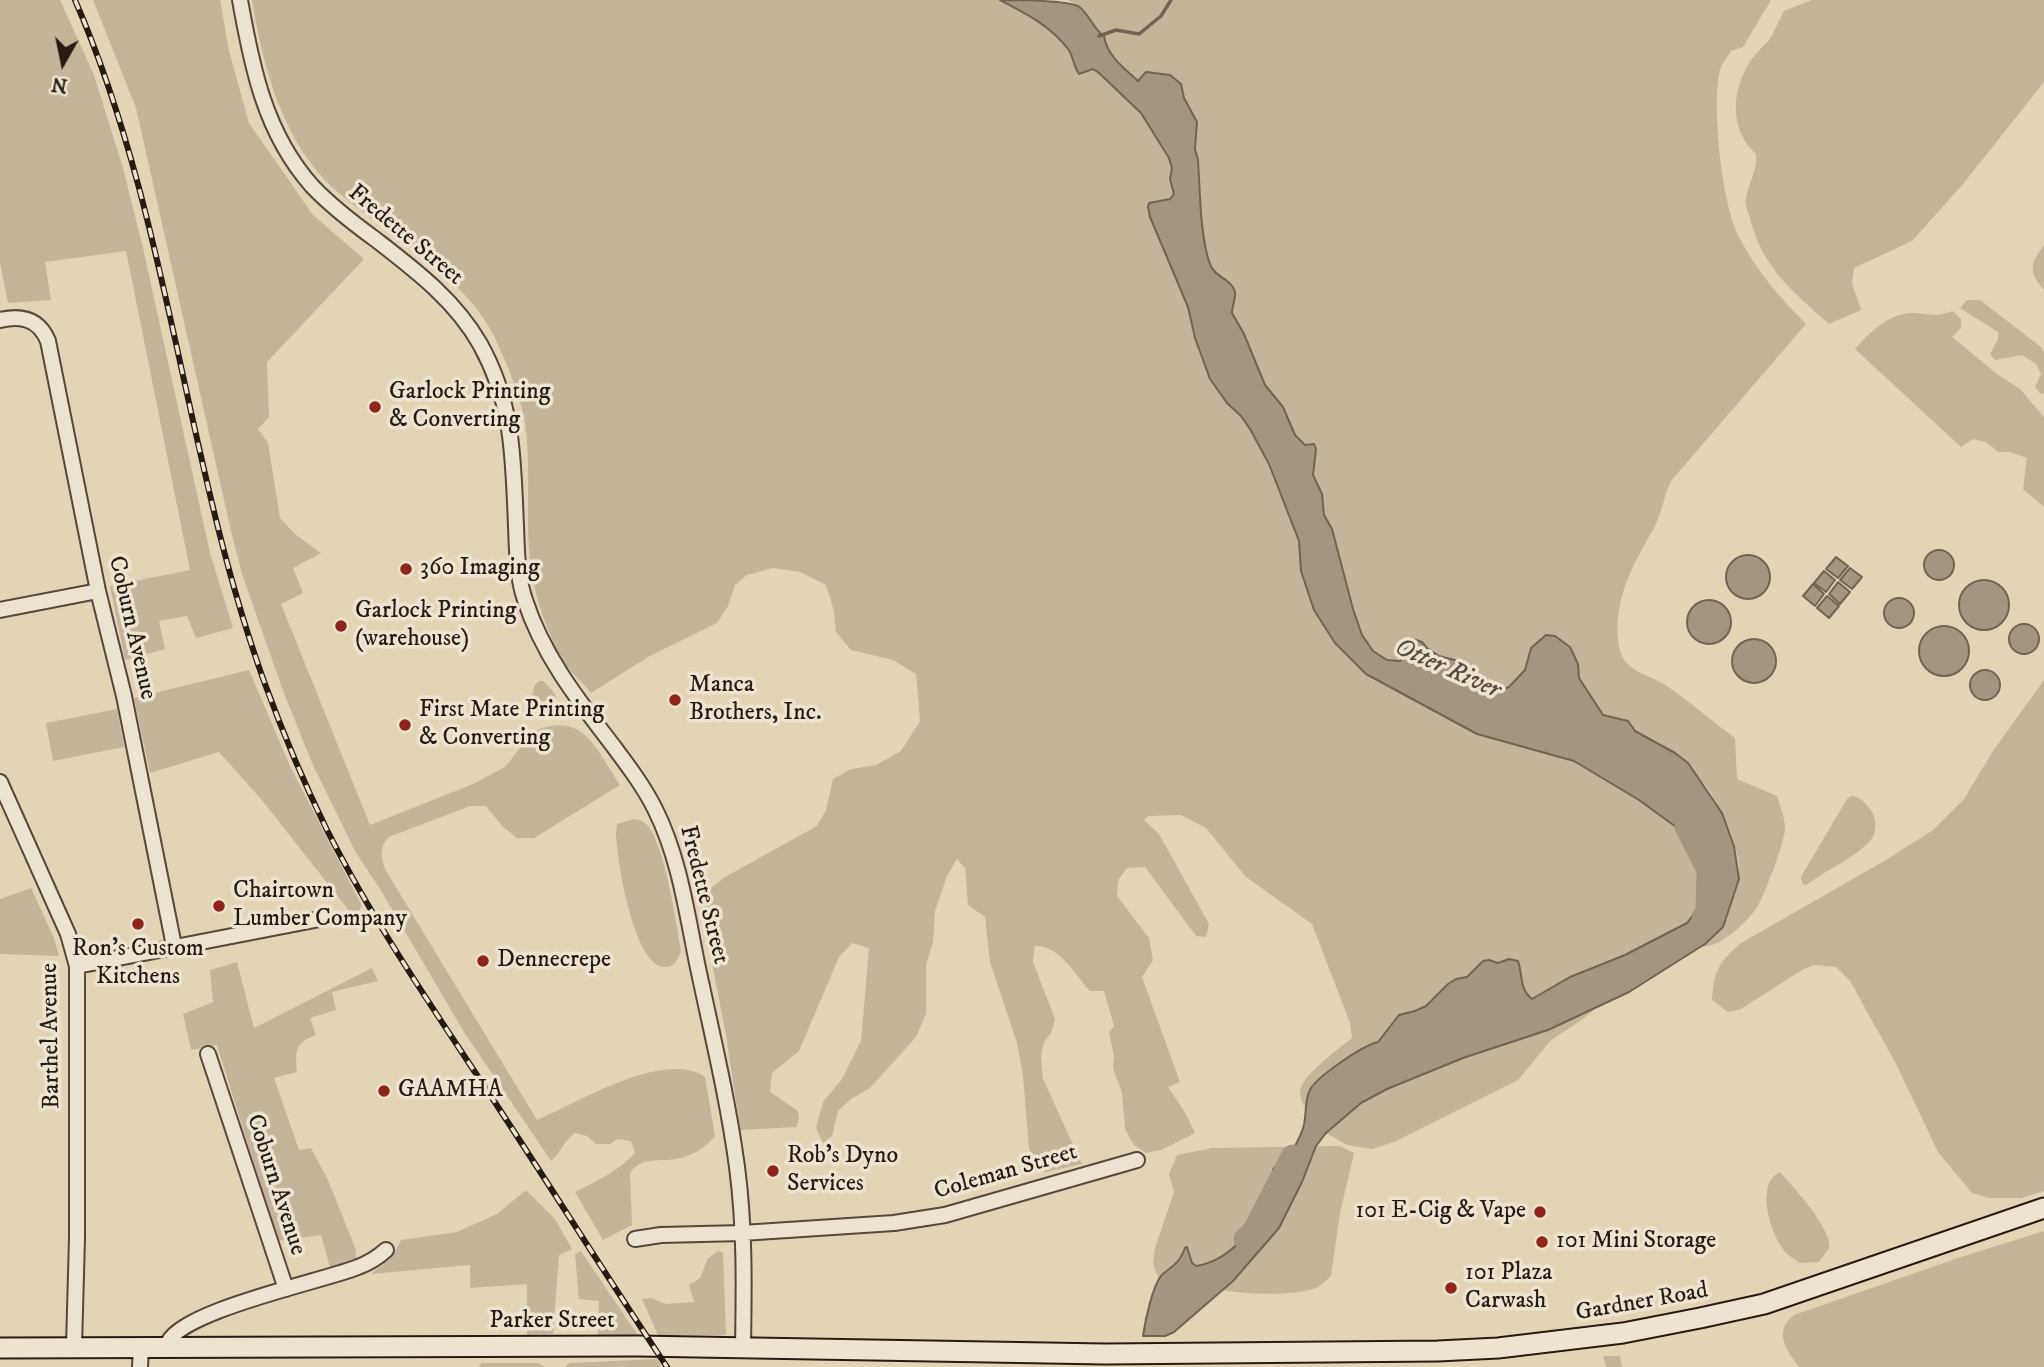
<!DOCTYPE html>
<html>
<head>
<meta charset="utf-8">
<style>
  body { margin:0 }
  #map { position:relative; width:2044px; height:1367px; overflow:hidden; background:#e4d4b6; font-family:"IM FELL DW Pica",serif }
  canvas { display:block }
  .north { position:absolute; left:28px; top:28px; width:70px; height:70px; -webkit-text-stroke:5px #ede3d0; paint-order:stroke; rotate:189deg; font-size:19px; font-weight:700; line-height:28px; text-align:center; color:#261a13 }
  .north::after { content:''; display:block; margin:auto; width:24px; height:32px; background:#261a13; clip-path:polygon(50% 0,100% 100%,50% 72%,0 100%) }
</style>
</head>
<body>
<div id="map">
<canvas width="2044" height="1367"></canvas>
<div class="north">N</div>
</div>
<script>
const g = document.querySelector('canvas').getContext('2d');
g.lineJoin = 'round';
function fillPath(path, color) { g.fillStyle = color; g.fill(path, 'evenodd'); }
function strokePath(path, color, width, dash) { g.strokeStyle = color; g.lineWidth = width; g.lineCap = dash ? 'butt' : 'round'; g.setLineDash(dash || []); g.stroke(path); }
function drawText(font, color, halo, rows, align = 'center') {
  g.font = font + ' "IM FELL DW Pica",serif'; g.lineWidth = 7; g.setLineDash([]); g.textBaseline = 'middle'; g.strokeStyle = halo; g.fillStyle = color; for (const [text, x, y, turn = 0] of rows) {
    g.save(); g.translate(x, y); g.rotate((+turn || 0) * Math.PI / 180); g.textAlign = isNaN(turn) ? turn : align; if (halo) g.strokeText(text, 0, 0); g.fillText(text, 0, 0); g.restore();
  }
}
fillPath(new Path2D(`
  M0,0H60L94,75L123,168L143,248L210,553L233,628L196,638L187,616L159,621L165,649L125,660L110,586L190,570L126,251L45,262L51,300L8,303L0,263Z
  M93,0H220L229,51L249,123L313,215L364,259L267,362L269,417L258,429L268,443L280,518L296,535L321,553L293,568L303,593L281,604L370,825L473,784L505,767L520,748L525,735C582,707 593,744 620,785L534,838H517L503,827L486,806H470L389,837C379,847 381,856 385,869L537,1120C578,1103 663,1049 705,1077L715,1136C705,1148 692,1156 676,1159C660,1162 639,1156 630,1174L632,1225L603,1240L575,1192C597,1181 618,1171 635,1153L631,1141L618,1139L610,1144H596L587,1136L575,1133C564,1140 561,1153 551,1161L464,1032L380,889L356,853L312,763L282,688L242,574L231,531L136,108Z
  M252,0H1026L1196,152L1197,122L1184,98L1181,84L1170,75L1142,76L1138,81C1124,68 1107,56 1104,36C1088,26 1087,11 1068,0H1771L1743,47L1731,51C1727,57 1722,64 1720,70C1711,105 1722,202 1738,235C1755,269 1779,297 1806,324L1671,481C1664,495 1662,512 1655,526C1635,562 1615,594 1618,636C1618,645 1620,654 1625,661C1635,674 1654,677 1667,686C1690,702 1712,721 1735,738L1737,779L1777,796C1780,806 1785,818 1785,828C1785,841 1764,897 1756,909C1745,924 1720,948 1700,947C1718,936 1721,927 1728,909C1732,899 1738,889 1739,878C1742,845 1716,793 1692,771L1635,731L1628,721L1603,715L1579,678L1578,664L1570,647L1525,670L1505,690L1496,692L1477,688L1472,676L1467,671L1449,681L1540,728L1681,820L1706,864L1709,882L1706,914L1583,1019L1551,1040L1518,1080L1394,1142L1372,1149L1347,1145L1326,1133L1343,1061L1309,1090L1306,1109C1303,1104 1300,1098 1300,1092C1302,1074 1339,1049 1352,1038L1350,1023L1312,924L1246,877L1206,828L1181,815L1149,816L1144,820L1159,834L1209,924L1206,937L1196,936L1145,867L1127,868L1118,880L1117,896L1149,938L1153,960L1142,977L1180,1082L1168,1087L1186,1114L1195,1133L1161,1150L1146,1153L1134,1145L1125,1129L1122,1092L1113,1069L1114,1057L1109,1032L1114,1026L1104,991H1090C1074,974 1061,946 1035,946L1033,962L1055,1019L1051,1033L1044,1042L1041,1058L1043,1079L1082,1164L1046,1172L1034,1167L1029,1149L1023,1076L1017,1043L990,962L985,917L968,905L965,868L957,859L947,876L935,911L933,942L926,965V1014L916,1037L870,1088L851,1099L838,1111L832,1136L823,1143L816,1128L823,1102L842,1079L861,1041L869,948L852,943L839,957L799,1051L772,1073L770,1092L798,1111L799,1119L796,1127L740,1130L726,1035L699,897L725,877L817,826L826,810L833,779L851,769L876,765L901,751L920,721L916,674L893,660L851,650L836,632L834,611L826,585L800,572L773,568L747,575L735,585L728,606L717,623L648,657L591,693C581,681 567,669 559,656C555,649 552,640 549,632C538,606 531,579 529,550C526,508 531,465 525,423C522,400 505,359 495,338C465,276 391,237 340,194C284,148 263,68 252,0Z
  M1812,0H2044V82L1963,184L1912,241L1854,268L1852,283L1861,310L1829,324C1794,293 1764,269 1751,222C1750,216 1745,207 1746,201C1747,184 1758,171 1756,154C1729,130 1731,90 1751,60C1756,53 1763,47 1769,40C1775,31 1779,20 1784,11Z
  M2044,245V290C2028,270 2030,265 2044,245Z
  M1967,300H1980L2041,347L2044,352V394L2040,393L2035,387L2041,374L2036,364L2022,355L1995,360L1990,354L1998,339V332L1960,308Z
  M1953,311L1961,319V328L1952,337L1997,374L2020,389L2044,417V507L2023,489L2027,458L2010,452H1998L1986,442L1973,439L1961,447L1855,349C1866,336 1886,317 1904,314C1922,310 1930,320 1953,311Z
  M249,670L290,766L362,906L354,917L261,799L219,752L150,773L134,698Z
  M2044,680V1191L2022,1198H1989L1972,1193L1938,1152L1895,1062L1850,981L1836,967L1814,965L1802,970L1741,1009L1728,1012L1712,1000C1714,970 1719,962 1741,943L1886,860L1933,830L1964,799L1993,751Z
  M539,681H544L555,694L556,700L547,708L531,710L528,707L535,685Z
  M117,709L124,747L53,761L46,723Z
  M1851,796C1860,796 1867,804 1872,812C1877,820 1877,835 1869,842C1856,856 1831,868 1815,879L1806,885L1802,884L1801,877L1805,870L1847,799Z
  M634,819C641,820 647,823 651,830C666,856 676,920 681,951C678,960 674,968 663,967C633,962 617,860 616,834L617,824Z
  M31,888L54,938L59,956L0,954V899Z
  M237,962L254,1028L372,968L378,981L332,992L336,1010L310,1018L316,1035C295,1042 295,1051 297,1072L274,1078L299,1150L311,1148L328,1180L356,1250V1260L331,1271L321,1235L278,1241L217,1045L191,1050L183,1014L213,1002L210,970Z
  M1340,1146L1354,1153L1340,1213L1331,1276C1326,1280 1320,1287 1314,1289C1267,1301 1206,1288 1159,1280L1153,1264L1155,1248L1174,1192L1169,1174L1177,1155L1212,1148Z
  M1780,1172C1791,1184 1834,1231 1829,1248C1827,1252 1821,1258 1819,1262L1800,1263C1796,1260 1790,1257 1786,1253C1771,1236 1754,1184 1780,1172Z
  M526,1190L555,1219L572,1249L559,1255L553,1334L527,1335V1284L470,1288V1265L371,1274L392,1257L401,1240L457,1232L497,1214Z
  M2044,1231V1367H1799C1786,1349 1773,1332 1794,1315L1961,1257Z
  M581,1251L639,1337L598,1338L599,1301L579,1299L575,1254Z
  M718,1251L723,1253L726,1335H658L642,1299L651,1298L666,1304L694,1302L689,1285L700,1278L708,1258Z
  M1603,1356H1620L1622,1367H1606Z
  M657,1359L661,1367H565L569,1363Z
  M481,1363H538L545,1367H479Z`), '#c4b49a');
const water = new Path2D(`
  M1000,0C1020,0 1063,0 1078,6C1090,14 1092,28 1104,36C1107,56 1124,68 1138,81L1146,72L1170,75L1181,84L1184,98L1197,122L1195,149L1198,160C1200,190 1200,237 1210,264C1214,277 1232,279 1235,292C1236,297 1232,307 1232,313L1244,334L1265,385L1283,407L1295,435L1305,445L1314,444L1316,449L1313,475L1322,494L1324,515L1332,529L1353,609L1362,635L1373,651L1387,660L1400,661L1407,654L1404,645L1410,638L1422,642L1427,648L1439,656L1462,662L1472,676L1477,688L1486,687L1496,692L1509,687L1525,670L1531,648L1546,635L1555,636L1570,647L1578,664L1579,678L1603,715L1628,721L1635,731L1675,753L1688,763L1722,813L1734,846L1739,879L1723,927L1705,944L1629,992L1548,1030L1463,1058L1387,1089L1361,1103L1326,1133L1316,1146L1302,1182L1279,1228L1233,1281L1174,1332L1165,1336H1143C1145,1322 1153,1281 1164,1273C1175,1264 1179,1263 1185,1248L1187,1247L1192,1263L1196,1266C1237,1260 1261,1216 1278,1183L1273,1169L1281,1162L1288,1160C1293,1149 1301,1137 1304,1125C1306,1115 1305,1103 1309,1092C1314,1078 1362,1046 1378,1042L1399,1015L1415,1011L1426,1006L1448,984L1456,979L1467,977L1483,961L1489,960L1498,963L1509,959L1518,961C1523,975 1519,989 1532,999L1570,977L1625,955L1687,923L1704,901L1709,882L1706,864L1687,835L1639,800L1574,761L1477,734L1366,674L1335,643L1314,610L1301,571L1299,541L1269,464L1250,429L1241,416L1227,403L1210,379L1195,338L1188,307L1150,217L1148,207L1149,203L1170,199L1174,194L1170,179L1172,168L1169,158L1141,113L1099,73L1093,69L1079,74C1073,66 1074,57 1068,49C1051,26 1025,13 1000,0Z
  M1924 565a15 15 0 1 1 30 0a15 15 0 1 1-30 0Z
  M1726 577a22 22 0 1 1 44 0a22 22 0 1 1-44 0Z
  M1836,557L1848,566L1838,578L1826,569Z
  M1850,568L1862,577L1852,589L1840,580Z
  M1824,571L1835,580L1826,592L1814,583Z
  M1959 605a25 25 0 1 1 50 0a25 25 0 1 1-50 0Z
  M1838,582L1850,592L1840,604L1829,594Z
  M1813,584L1824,594L1815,606L1803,596Z
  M1827,596L1839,606L1829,618L1817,608Z
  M1884 613a15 15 0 1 1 30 0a15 15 0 1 1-30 0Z
  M1687 622a22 22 0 1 1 44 0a22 22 0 1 1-44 0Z
  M2009 639a15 15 0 1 1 30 0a15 15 0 1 1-30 0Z
  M1919 651a25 25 0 1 1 50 0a25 25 0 1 1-50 0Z
  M1732 661a22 22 0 1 1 44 0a22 22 0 1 1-44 0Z
  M1970 685a15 15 0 1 1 30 0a15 15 0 1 1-30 0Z`);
fillPath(water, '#a3957f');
strokePath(water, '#716454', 2);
strokePath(new Path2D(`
  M1099,36L1116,30L1139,34L1161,16L1171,0`), '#716454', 3.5);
strokePath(new Path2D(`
  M1685,827L1707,870L1706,914L1702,917
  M1244,1239L1252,1232L1292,1155`), '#a3957f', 21);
const minor = new Path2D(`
  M240,0C252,68 265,133 312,186C331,206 353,223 375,239C415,270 455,300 480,344C514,405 513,459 516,526C517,551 517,577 525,600C543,656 579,701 614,747C629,767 644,787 655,809C680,859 687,915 698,968C712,1034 728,1100 737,1167C745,1227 744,1287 743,1347
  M0,320C22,315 39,319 48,341L98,591L124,696L174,946
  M0,610L98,591
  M0,782L68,934L77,966V1238L74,1346
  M77,966L325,918
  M208,1054L286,1289
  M635,1239L661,1235L742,1233L894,1223L945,1215L1137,1160
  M167,1346C173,1312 324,1281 358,1267C369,1263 377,1258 386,1250
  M140,1367L141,1346`);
const secondary = new Path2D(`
  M0,1348L638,1346L1105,1354L1438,1351L1498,1348L1623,1333L1700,1318L1764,1304L2044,1208`);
strokePath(minor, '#56483c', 18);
strokePath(secondary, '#261a13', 23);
strokePath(minor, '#ede3d0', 14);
strokePath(secondary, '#ede3d0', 19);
const rail = new Path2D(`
  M75,0C170,218 184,461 265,684C283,733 304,783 327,830C376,927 439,1017 498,1107C555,1194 610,1281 667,1367`);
strokePath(rail, '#261a13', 6);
strokePath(rail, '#ede3d0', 3.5, [10]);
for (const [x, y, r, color] of [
  [375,407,7,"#8f2418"],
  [406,569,7,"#8f2418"],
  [341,626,7,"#8f2418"],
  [675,700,7,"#8f2418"],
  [405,725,7,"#8f2418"],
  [219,906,7,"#8f2418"],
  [138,924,7,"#8f2418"],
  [483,961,7,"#8f2418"],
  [384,1091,7,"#8f2418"],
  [773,1171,7,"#8f2418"],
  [1540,1212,7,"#8f2418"],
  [1542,1242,7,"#8f2418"],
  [1451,1288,7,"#8f2418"]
]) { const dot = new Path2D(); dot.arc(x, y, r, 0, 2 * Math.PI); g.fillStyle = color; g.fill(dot); strokePath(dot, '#ede3d0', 2.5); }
drawText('24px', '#261a13', '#ede3d0', [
  ["Fredette Street",405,236,40],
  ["Coburn Avenue",131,628,77],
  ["Fredette Street",703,895,76],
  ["Barthel Avenue",52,1036,-91],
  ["Coleman Street",1006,1173,-16],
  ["Coburn Avenue",275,1185,72],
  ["Gardner Road",1642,1303,-10],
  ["Parker Street",552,1322]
]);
drawText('24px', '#261a13', '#ede3d0', [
  ["Garlock Printing",389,393],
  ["& Converting",389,421],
  ["360 Imaging",420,569],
  ["Garlock Printing",355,612],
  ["(warehouse)",355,640],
  ["Manca",689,686],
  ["Brothers, Inc.",689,714],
  ["First Mate Printing",419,711],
  ["& Converting",419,739],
  ["Chairtown",233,892],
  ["Lumber Company",233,920],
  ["Ron's Custom",138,950,"center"],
  ["Kitchens",138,978,"center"],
  ["Dennecrepe",497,961],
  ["GAAMHA",398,1091],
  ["Rob's Dyno",787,1157],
  ["Services",787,1185],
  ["101 E-Cig & Vape",1526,1212,"right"],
  ["101 Mini Storage",1556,1242],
  ["101 Plaza",1465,1274],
  ["Carwash",1465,1302]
], 'left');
drawText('italic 26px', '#584b3e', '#ede3d0', [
  ["Otter River",1447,670,24]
]);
</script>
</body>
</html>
